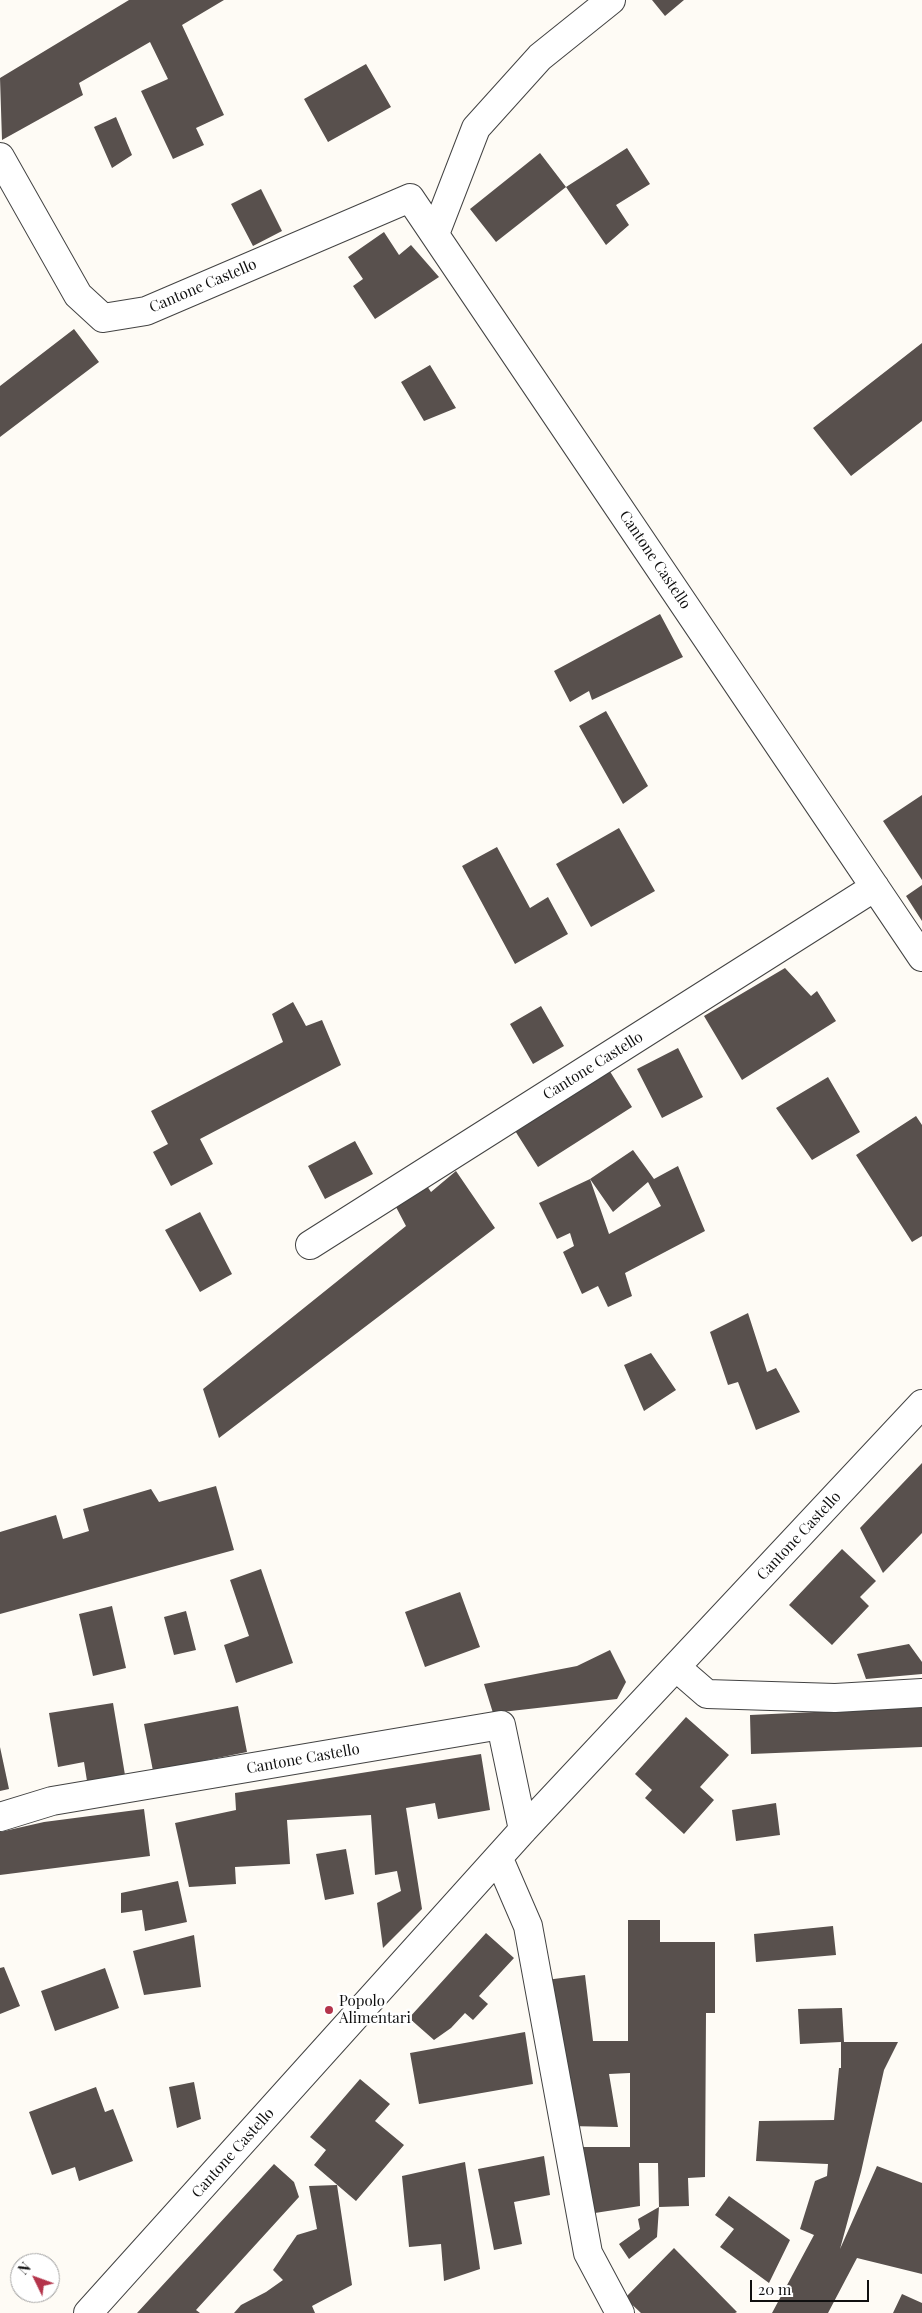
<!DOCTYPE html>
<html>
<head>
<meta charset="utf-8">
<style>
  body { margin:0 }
  #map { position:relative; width:922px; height:2313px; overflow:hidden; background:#fefbf5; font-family:"Playfair Display",serif }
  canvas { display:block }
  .north { position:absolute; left:10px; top:2253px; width:50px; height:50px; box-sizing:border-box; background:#fff; border:1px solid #9f9f9f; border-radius:50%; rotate:312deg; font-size:14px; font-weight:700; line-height:20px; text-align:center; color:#101010 }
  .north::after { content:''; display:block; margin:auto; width:18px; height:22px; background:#b4344b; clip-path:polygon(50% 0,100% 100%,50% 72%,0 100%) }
  .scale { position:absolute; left:750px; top:2280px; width:119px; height:22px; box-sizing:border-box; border:2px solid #101010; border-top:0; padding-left:6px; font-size:15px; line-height:18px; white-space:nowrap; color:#101010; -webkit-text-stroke:4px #fff; paint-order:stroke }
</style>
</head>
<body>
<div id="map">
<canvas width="922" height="2313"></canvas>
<div class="north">N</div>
<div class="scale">20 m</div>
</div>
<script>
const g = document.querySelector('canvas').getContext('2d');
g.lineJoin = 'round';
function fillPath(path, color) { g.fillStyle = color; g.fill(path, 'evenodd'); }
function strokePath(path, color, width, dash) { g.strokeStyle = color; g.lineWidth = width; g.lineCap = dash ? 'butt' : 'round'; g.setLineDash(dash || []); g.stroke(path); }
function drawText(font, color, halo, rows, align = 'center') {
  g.font = font + ' "Playfair Display",serif'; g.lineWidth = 5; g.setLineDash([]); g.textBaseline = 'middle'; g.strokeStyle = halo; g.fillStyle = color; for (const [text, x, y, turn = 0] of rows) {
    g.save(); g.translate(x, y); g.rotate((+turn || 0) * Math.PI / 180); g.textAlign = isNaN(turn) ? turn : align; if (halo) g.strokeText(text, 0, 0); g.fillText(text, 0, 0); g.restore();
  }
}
fillPath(new Path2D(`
  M129,0H224L182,25L224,115L196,128L204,145L173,159L141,91L168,79L150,42L79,83L83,95L2,140L0,78Z
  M652,0H684L665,16Z
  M366,64L391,107L328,142L304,99Z
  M116,117L132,155L112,168L94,127Z
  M627,148L650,184L616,205L629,225L606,245L566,187Z
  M540,153L566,187L496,242L470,209Z
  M261,189L282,231L253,246L231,204Z
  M384,232L399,255L411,245L439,277L375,319L353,286L363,279L348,257Z
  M74,329L99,362L0,437V386Z
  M922,343V421L851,476L813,428Z
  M430,365L456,408L424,421L401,382Z
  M660,614L683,657L592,700L589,691L570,702L554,671Z
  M606,711L648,786L623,804L579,726Z
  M922,795V880L883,821Z
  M619,828L655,891L591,927L556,864Z
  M497,847L530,908L548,897L568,934L515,964L462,866Z
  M922,885V921L906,896Z
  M785,968L811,996L817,991L836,1021L742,1080L704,1016Z
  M293,1002L306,1026L322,1020L341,1065L200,1139L213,1164L171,1186L153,1152L168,1144L151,1111L283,1042L272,1014Z
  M541,1006L564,1046L533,1064L510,1024Z
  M678,1048L703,1097L662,1118L637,1069Z
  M606,1065L632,1107L538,1167L512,1126Z
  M828,1077L860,1132L812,1160L776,1108Z
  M916,1116L922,1125V1236L912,1242L856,1155Z
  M355,1141L373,1174L325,1199L308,1166Z
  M633,1150L654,1179L678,1166L705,1231L625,1273L632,1296L608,1307L598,1286L582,1294L563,1252L574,1246L570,1233L557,1239L539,1203L590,1179ZM590,1179L613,1212L648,1182L661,1206L609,1234Z
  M456,1171L495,1228L219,1438L203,1389L406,1226L396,1207L427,1186L431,1192Z
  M200,1212L232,1274L200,1292L165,1230Z
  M748,1313L767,1372L776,1368L800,1412L756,1430L738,1382L728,1385L710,1332Z
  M651,1353L676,1390L644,1411L624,1365Z
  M922,1463V1533L883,1573L860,1528Z
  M216,1486L234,1550L0,1614V1532L56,1515L63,1539L89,1531L83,1509L151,1489L159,1502Z
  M842,1549L876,1581L860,1597L869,1606L832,1645L789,1605Z
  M261,1569L293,1663L236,1683L224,1645L249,1636L230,1580Z
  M460,1592L480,1647L425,1667L405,1612Z
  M112,1606L126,1668L93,1676L79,1614Z
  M186,1611L196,1650L174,1655L164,1617Z
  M909,1644L922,1662V1674L866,1679L857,1654Z
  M610,1650L626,1682L617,1699L493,1713L484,1684L577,1666Z
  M113,1703L125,1775L87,1781L84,1762L58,1767L49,1713Z
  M238,1706L247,1752L153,1771L144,1724Z
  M922,1707V1747L751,1754L750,1715Z
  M686,1717L729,1755L700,1787L714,1800L684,1834L645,1798L652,1790L635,1774Z
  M0,1747L9,1789L0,1791Z
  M481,1754L490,1810L438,1819L435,1803L406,1808L422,1909L383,1948L377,1903L401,1891L397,1871L375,1875L371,1815L287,1820L290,1864L235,1867L236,1884L189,1887L175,1823L236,1810L235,1793Z
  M776,1803L780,1835L736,1841L732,1810Z
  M144,1809L150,1856L0,1875V1832L44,1822Z
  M346,1849L354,1894L325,1900L316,1854Z
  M178,1881L187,1922L145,1931L142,1910L121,1913V1893Z
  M628,1920H660V1942H715V2013H706L705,2177L688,2178L689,2206L659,2207L658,2163H639L640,2206L582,2215L571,2147H630V2073L609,2074L618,2127L568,2126L546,1980L585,1975L593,2041H628Z
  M833,1926L836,1955L756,1962L754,1934Z
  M486,1933L514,1958L479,1996L488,2004L473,2020L465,2013L451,2028L434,2040L409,2018Z
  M194,1935L201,1987L144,1995L133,1951Z
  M4,1967L20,2006L0,2014V1968Z
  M105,1968L119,2008L55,2031L41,1991Z
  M842,2008L844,2042H898L884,2070L861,2172L840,2249L877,2166L922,2183V2274L857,2258L828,2313H772L814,2235L800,2229L815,2181L827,2176L828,2164L756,2161L759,2121L834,2120L839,2068H841V2042L800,2044L798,2009Z
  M525,2032L533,2084L419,2104L410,2053Z
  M360,2079L390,2104L375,2121L404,2145L356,2201L314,2165L326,2150L310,2137Z
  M194,2082L201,2119L177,2128L169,2087Z
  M96,2087L105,2112L113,2109L133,2161L79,2181L75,2167L52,2175L29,2112Z
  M544,2156L550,2195L514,2202L522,2244L494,2250L478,2169Z
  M465,2162L480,2269L444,2281L441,2244L409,2247L402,2176Z
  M274,2164L294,2182L299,2197L196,2310L200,2313H137Z
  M337,2185L352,2285L312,2306L315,2313H234L241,2305L266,2292L283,2280L273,2270L297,2235L317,2229L309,2186Z
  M729,2196L790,2240L769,2283L720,2247L734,2229L715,2215Z
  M659,2207L657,2237L629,2259L619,2244L640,2229L638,2219Z
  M674,2248L737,2312L735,2313H641L625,2298Z
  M902,2294L922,2303V2313H893Z`), '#58504d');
const minor = new Path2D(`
  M0,157L78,295L103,318L146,311L410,198L922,957
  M435,234L476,128L540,57L611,0
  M310,1245L875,887
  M677,1668L707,1694L835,1698L922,1693
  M0,1817L52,1801L501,1725L523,1830
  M499,1859L528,1926L588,2253L620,2313
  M88,2313L523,1830L922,1404`);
strokePath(minor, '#434343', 30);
strokePath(minor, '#fff', 28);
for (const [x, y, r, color] of [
  [329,2010,5,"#b4344b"]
]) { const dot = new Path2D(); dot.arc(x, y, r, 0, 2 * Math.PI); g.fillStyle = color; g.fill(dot); strokePath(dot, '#fff', 2); }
drawText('15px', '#101010', '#fff', [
  ["Cantone Castello",203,286,-23],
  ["Cantone Castello",655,560,56],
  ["Cantone Castello",593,1066,-32],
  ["Cantone Castello",799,1536,-47],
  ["Cantone Castello",303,1759,-10],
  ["Cantone Castello",233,2153,-48]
]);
drawText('15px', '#101010', '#fff', [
  ["Popolo",339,2001],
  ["Alimentari",339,2018]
], 'left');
</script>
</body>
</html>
